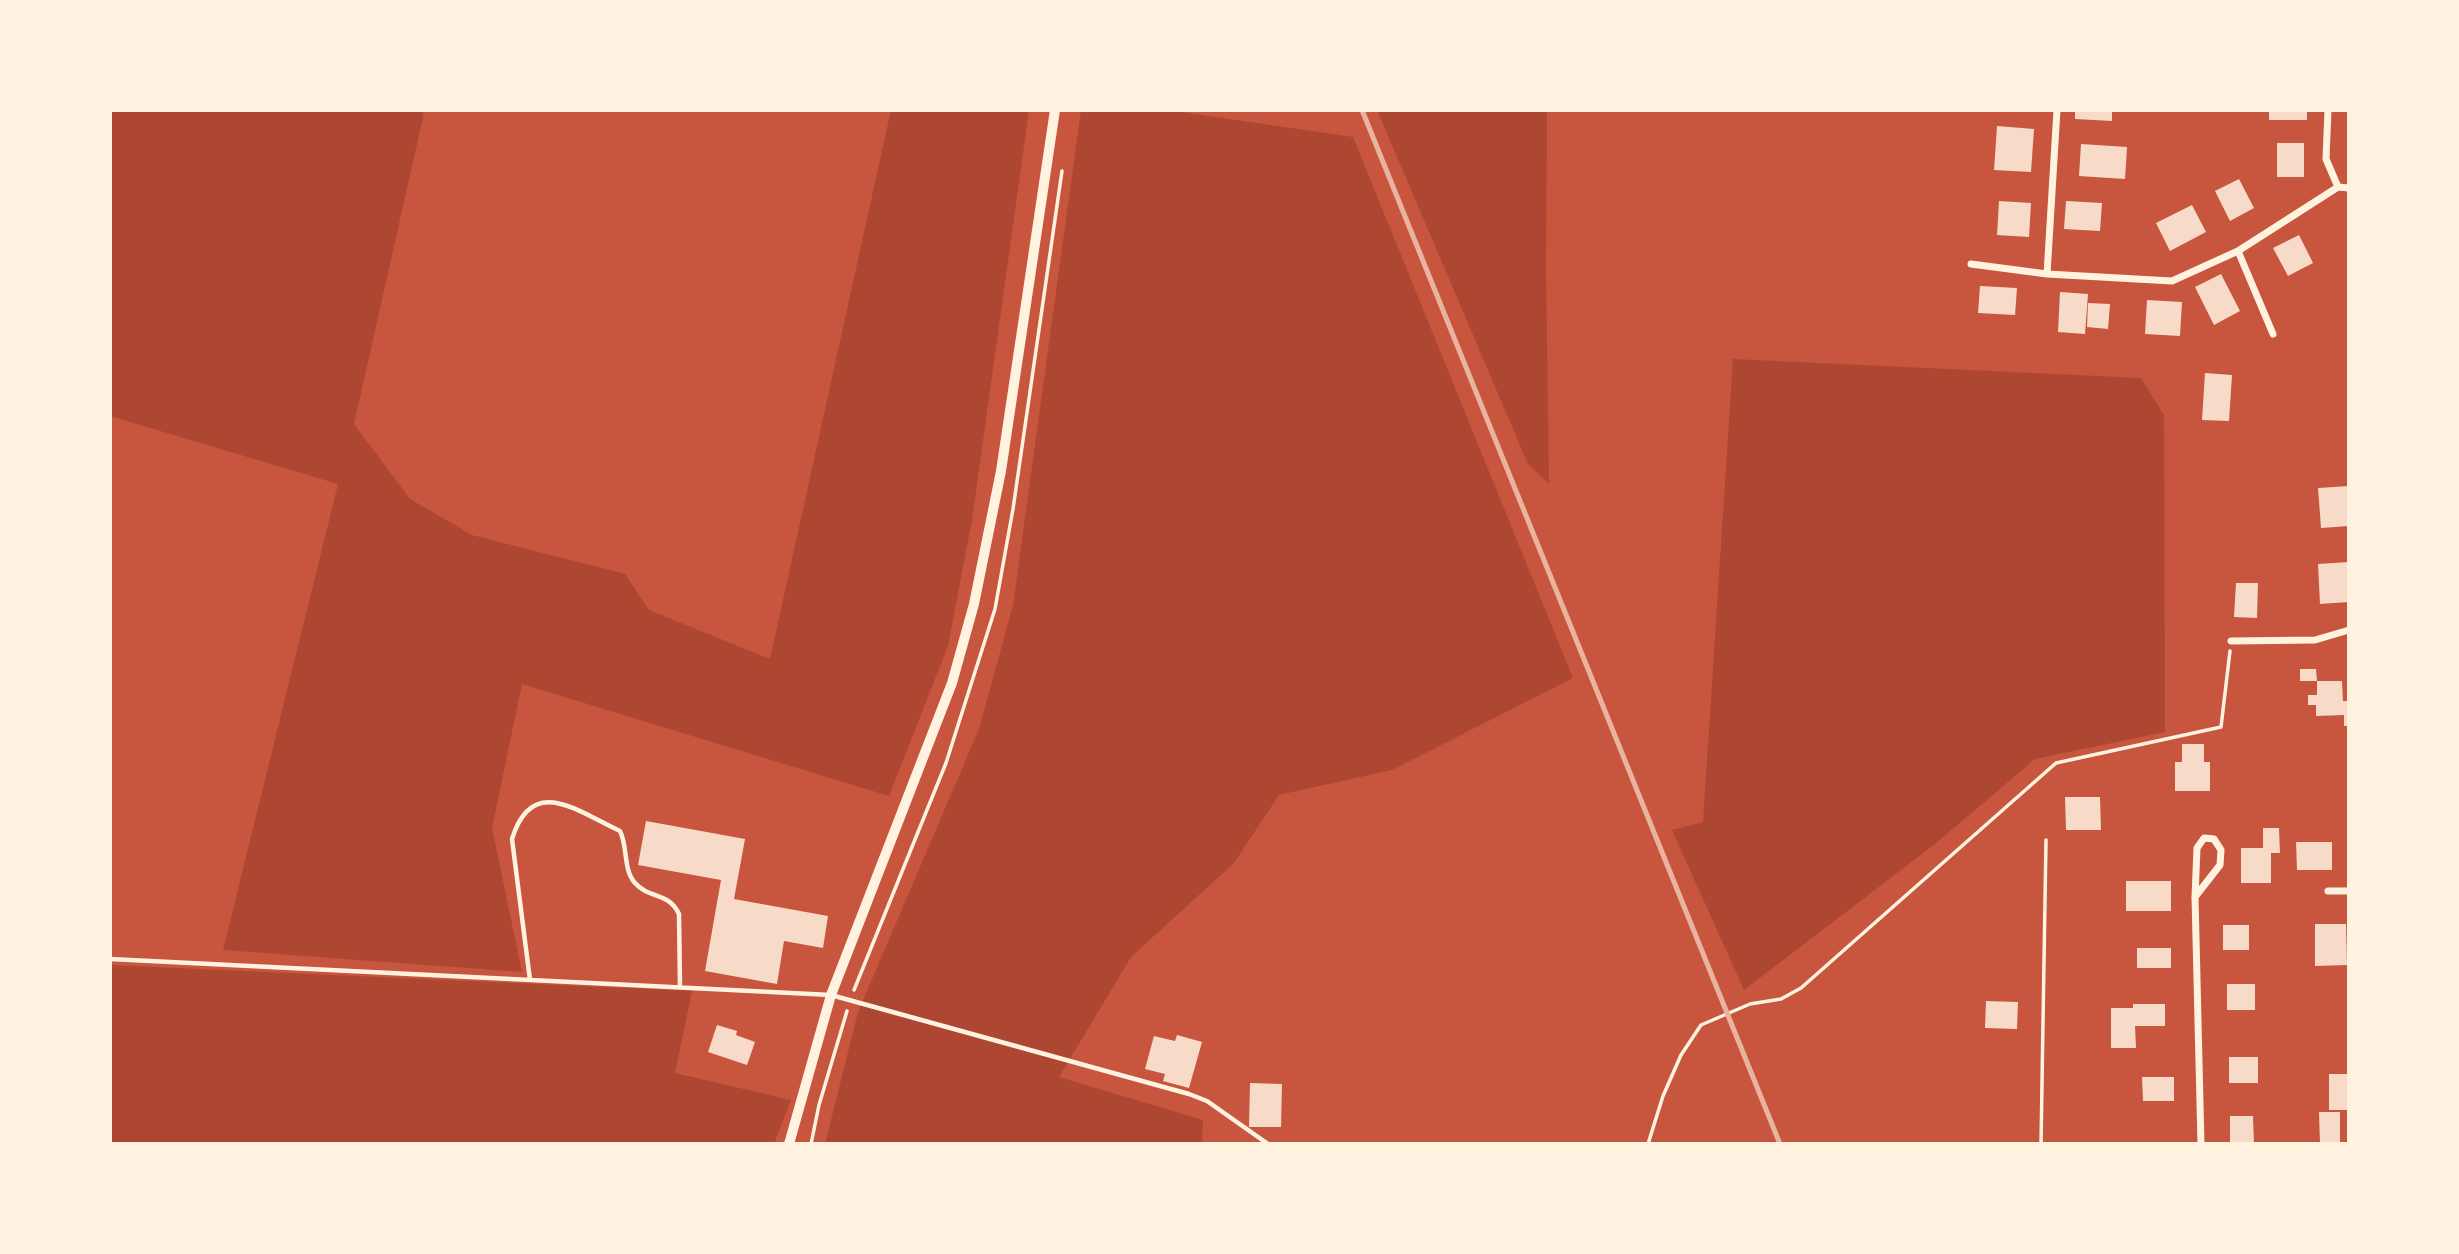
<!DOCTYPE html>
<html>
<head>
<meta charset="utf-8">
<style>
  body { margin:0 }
  #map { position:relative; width:2459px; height:1254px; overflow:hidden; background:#c8553d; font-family:Poppins,sans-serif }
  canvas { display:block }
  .frame { position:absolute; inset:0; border:112px solid #fff3e0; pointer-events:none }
</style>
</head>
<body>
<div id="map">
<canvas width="2459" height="1254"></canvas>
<div class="frame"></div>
</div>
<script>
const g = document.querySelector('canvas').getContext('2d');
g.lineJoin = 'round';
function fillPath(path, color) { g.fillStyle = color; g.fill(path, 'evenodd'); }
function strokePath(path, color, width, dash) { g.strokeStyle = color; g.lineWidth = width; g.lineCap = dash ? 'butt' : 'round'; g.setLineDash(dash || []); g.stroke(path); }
fillPath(new Path2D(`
  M110,110H414L424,113L354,424L410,499L472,535L625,574L649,610L770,659L891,110H1029L972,520L948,646L889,796L522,684L492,828L522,972L223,950L338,484L110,416Z
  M1081,110H1167L1353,137L1573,678L1392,770L1279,795L1234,863L1131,957L1059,1077L1203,1120L1202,1144H825L858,1012L979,729L1013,605Z
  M1377,110H1547L1546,271L1549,484L1528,464Z
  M1733,359L2141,378L2164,415L2165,732L2035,759L1935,844L1744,990L1672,830L1703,822Z
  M110,965L692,991L675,1073L791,1100L774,1144H110Z`), '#ae4732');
fillPath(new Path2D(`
  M2075,110H2112V121L2075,119Z
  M2269,110H2307V120H2269Z
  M1997,126L2034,129L2031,172L1994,170Z
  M2277,143H2304V177H2277Z
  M2081,144L2127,147L2125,179L2079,176Z
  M2239,179L2254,208L2230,221L2215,191Z
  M1999,201L2031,203L2029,237L1997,235Z
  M2066,201L2102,203L2100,231L2064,229Z
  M2192,205L2206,232L2170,251L2156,223Z
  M2299,235L2313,263L2288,276L2273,248Z
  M2221,274L2240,311L2214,325L2195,287Z
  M1980,286L2017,288L2015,315L1978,313Z
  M2060,292L2088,294L2085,334L2058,332Z
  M2147,300L2182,302L2180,336L2145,334Z
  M2088,303L2110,304L2108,329L2087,327Z
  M2205,373L2232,375L2229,421L2202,420Z
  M2349,486V526L2321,528L2318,488Z
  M2349,562V602L2320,604L2318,564Z
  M2236,583H2258L2257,618L2234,617Z
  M2300,669H2316L2317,681H2300Z
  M2317,681H2342L2343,701H2349V726H2344V715L2316,716V705H2308V695H2317Z
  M2182,744H2204V762H2210V791H2175V762H2182Z
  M2065,797H2100L2101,830H2066Z
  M646,821L745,839L734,899L828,916L823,948L784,941L777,984L705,971L721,880L638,865Z
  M2263,828H2279L2280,853H2271V883H2241V848H2263Z
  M2296,842H2332V870H2297Z
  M2126,881H2171V911H2126Z
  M2315,924H2346L2347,965L2315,966Z
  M2223,925H2249V950H2223Z
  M2137,948H2171V968H2137Z
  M2227,984H2255V1010H2227Z
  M1986,1001L2018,1002L2017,1029L1985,1028Z
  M2133,1004H2165V1026H2135L2136,1048H2111V1008H2133Z
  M717,1025L737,1031L736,1035L755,1042L747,1065L708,1052Z
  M1177,1035L1202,1042L1189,1088L1163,1081L1165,1074L1145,1069L1154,1036L1175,1041Z
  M2229,1057H2258V1083H2229Z
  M2329,1074H2349V1110H2329Z
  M2142,1077H2174V1101H2143Z
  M1250,1083L1282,1084L1281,1127H1249Z
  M2319,1112H2340V1144H2320Z
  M2230,1116H2253L2254,1144H2230Z`), '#f7dbc8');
strokePath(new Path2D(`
  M854,990L946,763L995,609L1013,509L1062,171
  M811,1144L819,1105L847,1011
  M1648,1144L1663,1096L1681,1055L1701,1025L1750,1004L1781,999L1801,988L2056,763L2221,727L2230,651
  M2041,1144L2046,840`), '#fff3e0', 3.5);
strokePath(new Path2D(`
  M110,959L831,995L1189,1094L1207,1101L1268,1144
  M530,980L512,839C532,773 578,812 620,831C628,847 623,870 635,883C649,899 669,892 679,914L680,987`), '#fff3e0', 4.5);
strokePath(new Path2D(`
  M2328,110L2326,159L2338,187L2349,188
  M2238,251L2273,334
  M1971,264L2047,274L2057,110
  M2047,274L2172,281L2238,251L2338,187
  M2231,641L2315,640L2349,630
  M2328,891H2349
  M2195,897L2220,865L2221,850L2214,839L2204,838L2197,848L2195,897L2201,1144`), '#fff3e0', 7);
strokePath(new Path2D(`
  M789,1144L831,995L952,683L974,604L1001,471L1055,110`), '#fff3e0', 10);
strokePath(new Path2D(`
  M1362,110L1780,1144`), '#e9b49f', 5);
</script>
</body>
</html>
